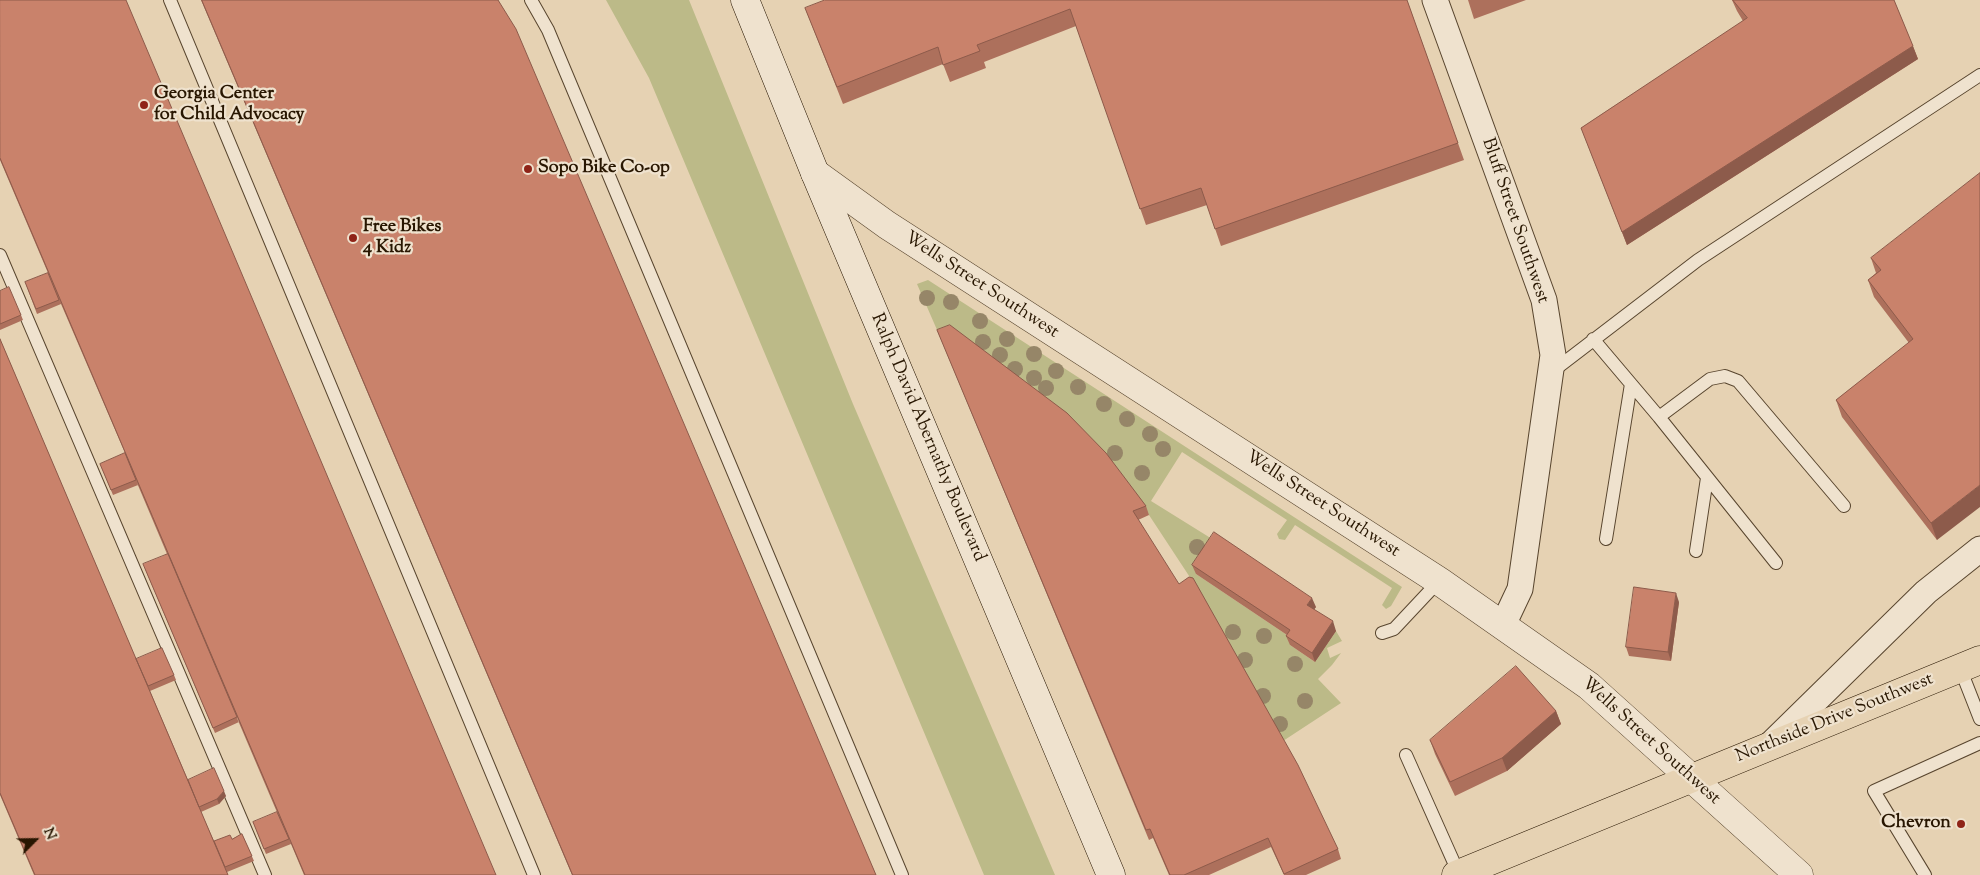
<!DOCTYPE html>
<html>
<head>
<meta charset="utf-8">
<style>
  body { margin:0 }
  #map { position:relative; width:1980px; height:875px; overflow:hidden; background:#e6d2b3; font-family:"Sorts Mill Goudy",serif }
  canvas { display:block }
  .north { position:absolute; left:10px; top:815px; width:50px; height:50px; -webkit-text-stroke:4px #efe2ce; paint-order:stroke; rotate:67deg; font-size:14px; font-weight:700; line-height:20px; text-align:center; color:#281601 }
  .north::after { content:''; display:block; margin:auto; width:18px; height:22px; background:#281601; clip-path:polygon(50% 0,100% 100%,50% 72%,0 100%) }
</style>
</head>
<body>
<div id="map">
<canvas width="1980" height="875"></canvas>
<div class="north">N</div>
</div>
<script>
const g = document.querySelector('canvas').getContext('2d');
g.lineJoin = 'round';
function fillPath(path, color) { g.fillStyle = color; g.fill(path, 'evenodd'); }
function strokePath(path, color, width, dash) { g.strokeStyle = color; g.lineWidth = width; g.lineCap = dash ? 'butt' : 'round'; g.setLineDash(dash || []); g.stroke(path); }
function drawText(font, color, halo, rows, align = 'center') {
  g.font = font + ' "Sorts Mill Goudy",serif'; g.lineWidth = 4.5; g.setLineDash([]); g.textBaseline = 'middle'; g.strokeStyle = halo; g.fillStyle = color; for (const [text, x, y, turn = 0] of rows) {
    g.save(); g.translate(x, y); g.rotate((+turn || 0) * Math.PI / 180); g.textAlign = isNaN(turn) ? turn : align; if (halo) g.strokeText(text, 0, 0); g.fillText(text, 0, 0); g.restore();
  }
}
fillPath(new Path2D(`
  M606,0H689L853,404L1055,875H984L649,78Z
  M928,280L1402,587L1391,606L1386,609L1382,605L1392,588L1295,525L1285,540L1279,539L1277,534L1287,520L1182,452L1151,501L1217,542L1196,574L1293,639L1290,645L1315,662L1336,631L1342,641L1327,648L1330,658L1341,653L1332,665L1318,679L1341,703L1283,741L1197,588L1149,515L1110,462L941,339L917,284Z`), '#bcba88');
const service = new Path2D(`
  M170,0L534,875
  M531,0L548,30L902,875
  M0,255L265,875
  M1593,339L1659,417L1776,563
  M1553,371L1698,260L1980,75
  M1659,417L1710,379L1725,376L1738,381L1844,506
  M1606,539L1631,384
  M1696,551L1707,478
  M1382,633L1394,629L1439,581
  M1960,668L1980,719
  M1406,755L1459,874
  M1925,875L1874,791L1980,743`);
const minor = new Path2D(`
  M1435,0L1544,300L1553,355L1520,589L1503,625
  M1770,745L1926,592L1980,549`);
const tertiary = new Path2D(`
  M815,173L887,225L1439,581L1589,686L1799,875`);
const secondary = new Path2D(`
  M745,0L815,173L1111,875`);
const primary = new Path2D(`
  M1456,875L1980,660`);
strokePath(service, '#58452e', 14);
strokePath(minor, '#58452e', 27);
strokePath(tertiary, '#58452e', 29);
strokePath(secondary, '#281601', 29);
strokePath(primary, '#281601', 29);
strokePath(service, '#efe2ce', 12);
strokePath(minor, '#efe2ce', 25);
strokePath(tertiary, '#efe2ce', 28);
strokePath(secondary, '#efe2ce', 28);
strokePath(primary, '#e6d2b3', 28);
g.fillStyle = '#968668';
for (const [x, y] of [
  [927,298],
  [951,302],
  [980,321],
  [1007,339],
  [983,342],
  [1034,354],
  [1000,355],
  [1015,369],
  [1056,371],
  [1034,378],
  [1078,387],
  [1046,388],
  [1104,404],
  [1127,419],
  [1150,434],
  [1163,449],
  [1115,453],
  [1142,473],
  [1197,547],
  [1233,632],
  [1264,636],
  [1245,660],
  [1295,664],
  [1263,696],
  [1305,701],
  [1280,724]
]) { g.beginPath(); g.arc(x, y, 8, 0, 2 * Math.PI); g.fill(); }
fillPath(new Path2D(`
  M0,0L496,875H304L291,844L266,854L253,822L279,817L231,704L239,722L215,733L145,569L167,554L137,483L138,485L113,495L100,464L125,453L55,290L61,304L37,314L25,282L48,273L0,160Z
  M201,0H498L876,875H572Z
  M1407,0L1464,160L1221,246L1207,205L1146,225L1076,26L984,62L986,68L950,82L943,64L843,104L805,8Z
  M1468,0H1526L1474,19Z
  M1732,0H1894L1918,59L1627,245L1581,128L1743,21L1737,11Z
  M1980,173L1937,540L1842,417L1836,400L1909,343L1874,297L1868,280L1876,273L1871,258Z
  M0,291L21,315L23,320L0,330Z
  M937,330L1146,506L1149,515L1138,520L1338,849L1341,859L1306,875H1284L1271,847L1209,875H1169L1153,838L1149,840Z
  M0,339L136,659L174,675L176,680L150,691L188,780L226,796L219,804L201,812L214,841L232,839L242,834L254,861L227,872L228,875H34L0,795Z
  M1192,565L1316,607L1314,609L1336,631L1315,662L1290,645L1286,636L1287,635L1196,574Z
  M1679,602L1671,661L1629,656L1626,647Z
  M1556,711L1561,724L1507,771L1455,796L1435,754L1430,740Z`), '#ad705c');
fillPath(new Path2D(`
  M1913,46L1918,59L1627,245L1622,232Z
  M1980,485V507L1937,540L1931,523Z
  M1676,593L1679,602L1671,661L1668,652Z
  M1312,598L1316,607L1311,614L1307,605Z
  M1333,621L1336,631L1315,662L1312,653Z
  M1556,711L1561,724L1507,771L1502,758Z
  M224,791L226,796L219,804L217,799Z`), '#8d5b4b');
const building = new Path2D(`
  M0,0H126L496,875H305L0,158Z
  M202,0H498L516,29L876,875H573Z
  M825,0H1407L1458,143L1215,229L1201,188L1140,209L1070,9L977,45L980,51L943,65L938,47L837,87L805,8Z
  M1733,0H1894L1913,46L1622,232L1581,128L1747,18Z
  M1980,173V485L1931,523L1836,400L1913,339L1868,280L1881,270L1871,258Z
  M48,273L59,300L36,309L25,282Z
  M9,287L21,315L0,324V291Z
  M950,325L1067,413L1106,453L1146,506L1133,511L1179,584L1189,577L1193,578L1298,765L1338,849L1284,874L1268,838L1184,875H1170L1150,829L1146,830L937,330Z
  M0,339L228,875H35L0,793Z
  M125,453L136,480L111,490L100,464Z
  M1214,532L1312,598L1307,605L1333,621L1312,653L1286,636L1290,630L1192,565Z
  M168,554L237,717L213,728L143,564Z
  M1634,587L1676,593L1668,652L1626,647Z
  M162,648L174,675L148,686L136,659Z
  M1516,666L1556,711L1502,758L1450,782L1430,740Z
  M214,768L224,791L217,799L199,807L188,780Z
  M277,812L289,839L264,849L253,822Z
  M242,834L252,856L225,867L214,841L230,835L232,839Z`);
fillPath(building, '#c9826b');
strokePath(building, '#8d5b4b', 1);
for (const [x, y, r, color] of [
  [144,105,5,"#8f2418"],
  [528,169,5,"#8f2418"],
  [353,238,5,"#8f2418"],
  [1961,824,5,"#8f2418"]
]) { const dot = new Path2D(); dot.arc(x, y, r, 0, 2 * Math.PI); g.fillStyle = color; g.fill(dot); strokePath(dot, '#efe2ce', 2); }
drawText('bold 18px', '#281601', '#efe2ce', [
  ["Georgia Center",154,95],
  ["for Child Advocacy",154,116],
  ["Sopo Bike Co-op",538,169],
  ["Free Bikes",363,228],
  ["4 Kidz",363,249],
  ["Chevron",1951,824,"right"]
], 'left');
drawText('18px', '#281601', '#efe2ce', [
  ["Bluff Street Southwest",1514,221,71],
  ["Wells Street Southwest",981,286,33],
  ["Ralph David Abernathy Boulevard",927,438,67],
  ["Wells Street Southwest",1322,505,33],
  ["Northside Drive Southwest",1835,719,-22],
  ["Wells Street Southwest",1650,742,42]
]);
</script>
</body>
</html>
